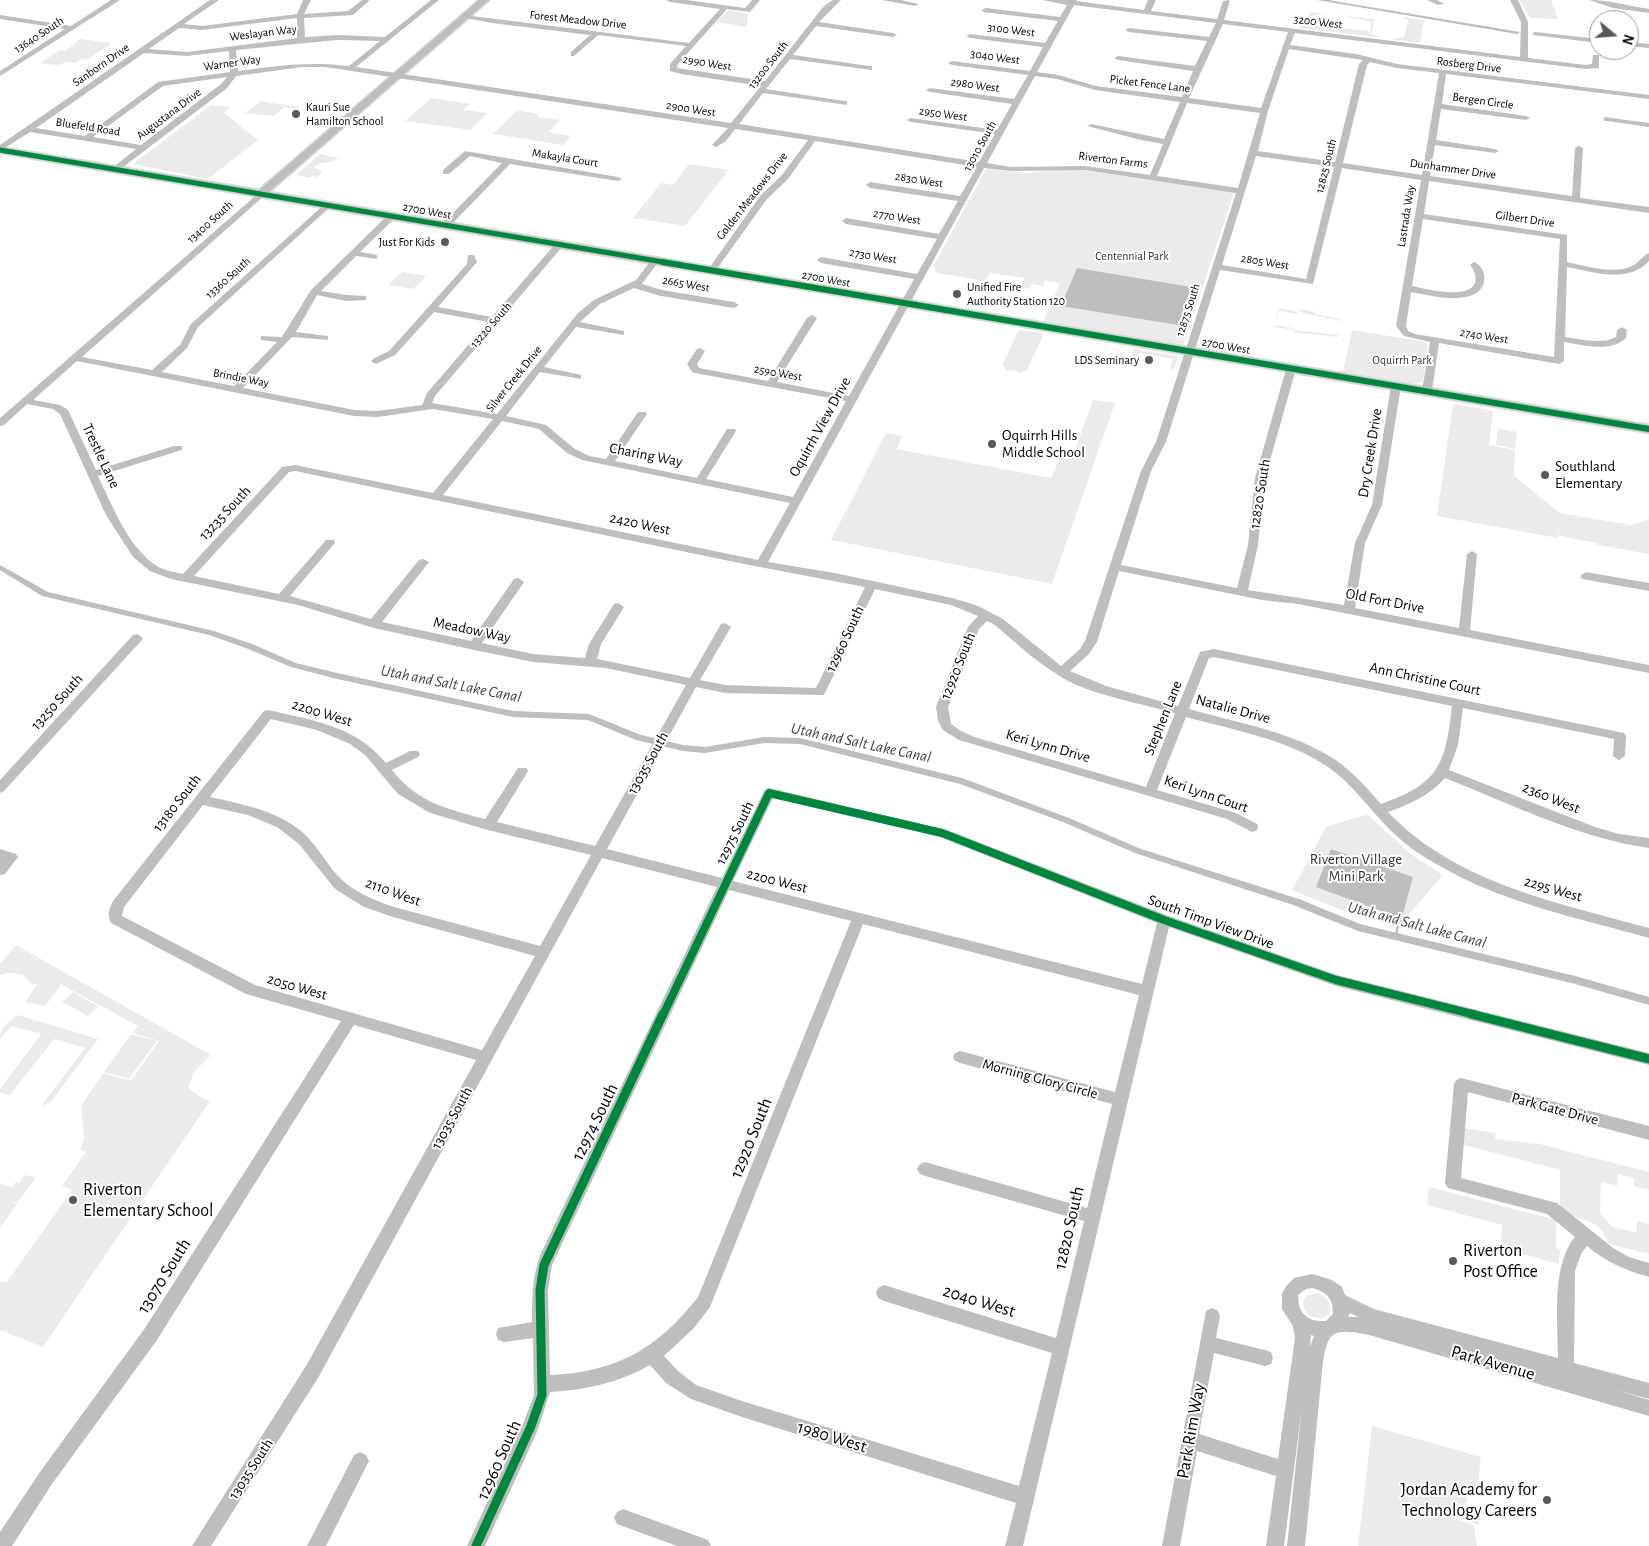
<!DOCTYPE html>
<html>
<head>
<meta charset="utf-8">
<style>
  body { margin:0 }
  #map { position:relative; width:1649px; height:1546px; overflow:hidden; background:#fff; font-family:"Alegreya Sans",sans-serif }
  canvas { display:block }
  .north { position:absolute; left:1589px; top:10px; width:50px; height:50px; box-sizing:border-box; background:#fff; border:1px solid #999; border-radius:50%; rotate:108deg; font-size:14px; font-weight:700; line-height:20px; text-align:center; color:#000 }
  .north::after { content:''; display:block; margin:auto; width:18px; height:22px; background:#595959; clip-path:polygon(50% 0,100% 100%,50% 72%,0 100%) }
</style>
</head>
<body>
<div id="map">
<canvas width="1649" height="1546"></canvas>
<div class="north">N</div>
</div>
<script>
const g = document.querySelector('canvas').getContext('2d');
g.lineJoin = 'round';
function fillPath(path, color) { g.fillStyle = color; g.fill(path, 'evenodd'); }
function strokePath(path, color, width, dash) { g.strokeStyle = color; g.lineWidth = width; g.lineCap = dash ? 'butt' : 'round'; g.setLineDash(dash || []); g.stroke(path); }
function drawText(font, color, halo, rows, align = 'center') {
  g.font = font + ' "Alegreya Sans",sans-serif'; g.lineWidth = 4; g.setLineDash([]); g.textBaseline = 'middle'; g.strokeStyle = halo; g.fillStyle = color; for (const [text, x, y, turn = 0] of rows) {
    g.save(); g.translate(x, y); g.rotate((+turn || 0) * Math.PI / 180); g.textAlign = isNaN(turn) ? turn : align; if (halo) g.strokeText(text, 0, 0); g.fillText(text, 0, 0); g.restore();
  }
}
fillPath(new Path2D(`
  M1519,0H1551L1558,19L1530,18Z
  M729,10L748,14L746,27L716,22Z
  M1310,12L1327,14L1312,16L1310,22L1315,23L1318,26L1370,31L1371,22L1339,15L1375,19L1371,34L1384,38L1299,28L1300,24L1306,25Z
  M1404,17L1424,20L1420,43L1391,39L1404,37L1408,20L1404,19Z
  M80,39L112,43L87,60L81,59L75,63L65,62L58,66L40,63L60,50L65,51Z
  M431,98L470,104L463,110L488,113L470,130L405,121Z
  M261,101L300,107L297,109L284,107L274,116L245,113Z
  M211,105L230,107L224,113L258,140L208,179L133,164Z
  M517,110L540,114L537,117L560,120L549,132L571,136L563,145L493,134Z
  M320,154L338,158C332,164 323,161 315,166L314,168L321,170L322,173L316,178L313,175L310,178L296,175Z
  M689,164L729,170L685,226L633,218L661,183L673,185Z
  M986,169L1029,173L1065,169L1083,170L1234,192L1183,346L1043,322L1060,283L1045,281L1043,286L1032,284L1030,289L1021,287L1025,278L990,273L985,281L936,273L934,265Z
  M402,272L427,276L413,289L388,285Z
  M1279,308L1299,312L1300,309L1316,312V314L1341,319V321L1298,312L1297,314L1279,311L1275,325L1293,328V330L1338,335V337L1292,332L1293,330L1274,327Z
  M1020,330L1041,333L1043,336L1027,370L1020,373L1013,370L1007,371L1002,365L1018,331Z
  M1352,330L1426,342L1428,345L1423,382L1413,384L1343,372Z
  M1134,349L1178,356L1174,370H1170L1173,359L1139,353L1135,364L1129,363Z
  M1093,400L1115,403L1052,584L831,540L886,433L902,436L897,449L1051,478L1060,457L1072,459Z
  M1453,404L1493,411L1489,445L1515,450L1514,476L1560,513L1632,525L1649,519V554L1597,545V530V543L1559,536V526L1558,538L1437,516Z
  M1498,428L1517,432L1515,449L1496,445Z
  M1367,814L1412,855L1443,875L1400,925L1351,914L1292,890L1326,827Z
  M16,945L211,1055L194,1072L188,1088L201,1097L210,1101L43,1347L0,1330V1281L7,1282L72,1190L62,1186L86,1152L80,1150L84,1138L81,1106L103,1073L131,1081L159,1041L133,1033L138,1026L51,979L61,985L45,1006L25,1002L38,983L32,985C25,973 13,970 0,975V964Z
  M73,992L99,1007L88,1016L62,1002Z
  M18,1015L98,1039L51,1102L41,1106L85,1048L54,1039L10,1095L0,1092V1089L41,1034L11,1026L0,1039C0,1028 9,1021 18,1015Z
  M131,1034L157,1041L129,1079L104,1072Z
  M1464,1128L1496,1133L1495,1139L1540,1144L1649,1172V1190L1634,1186V1178L1618,1174L1617,1186L1601,1182L1600,1213L1611,1226L1637,1233V1221L1649,1224V1254L1609,1244C1599,1216 1581,1223 1560,1210V1170L1464,1145Z
  M25,1175L36,1178L17,1203L10,1201L17,1204L0,1228V1184L12,1187L16,1182L19,1183Z
  M1429,1187L1556,1220V1247L1560,1250L1559,1264L1501,1248L1502,1225L1427,1205Z
  M1318,1293C1327,1297 1333,1304 1329,1314L1322,1318C1309,1319 1298,1308 1306,1296Z
  M1372,1426L1481,1457L1477,1493L1468,1491L1466,1506L1457,1503L1455,1519L1474,1525L1477,1546H1358Z
  M1459,1505L1480,1512L1479,1525L1458,1518Z`), '#ebebeb');
fillPath(new Path2D(`
  M1077,268L1191,287L1178,325L1061,306Z
  M1331,849L1413,877L1400,925L1396,924L1392,915L1316,887Z`), '#bebebe');
strokePath(new Path2D(`
  M1396,936L1398,925`), '#bebebe', 2.5);
fillPath(new Path2D(`
  M1317,0H1328L1520,32L1517,34Z
  M1535,32L1599,39V43L1533,35V33Z
  M1629,42L1649,44V48L1629,46Z
  M0,565L48,592L214,631L252,644L296,663L337,673L513,711L589,714L641,735L683,745L705,747L764,737L800,738L962,778L1069,818L1141,849L1299,899L1360,924L1575,976L1649,997V1005L1575,984L1358,931L1293,905L1135,853L1063,822L960,784L800,744L764,743L705,753L683,751L636,740L588,720L513,717L337,679L291,667L246,648L209,635L42,596L0,570Z`), '#bebebe');
const major = new Path2D(`
  M479,0H489L269,192L1649,425V433L0,153V147L259,190Z`);
strokePath(major, '#dbdbdb', 3);
fillPath(new Path2D(`
  M111,0H120L0,76V71L65,29L0,19V15L71,26Z
  M210,0H219L184,24L202,26L297,14L303,0H311L304,14L348,11L362,0H370L353,15L304,18L305,37L337,35L385,37L431,0H439L356,67L731,123L761,86L681,74L670,71V64L686,46L598,35L574,56H571V52L590,35L492,23L460,17L464,15L689,43L720,9L670,2L666,0H686L745,8L752,0H760L750,12L727,9L678,64L677,68L765,81L824,6L833,0H841L819,22L893,33L897,35L893,37L816,26L793,55L869,66H872V70L790,59L766,89L844,101H847V105L763,93L739,124L979,162L995,134L911,122L907,120L911,118L997,130L1012,104L930,92L926,90L930,88L1014,99L1028,75L952,65L948,63L952,61L1030,71L1043,47L970,38L966,36L970,34L1045,43L1058,21L983,12L982,10L986,8L1060,17L1067,5L1043,0H1077L1076,1L1144,10L1148,0H1156L1151,11L1217,19L1223,1L1230,0L1224,20L1520,57L1521,22L1510,0H1518L1528,22V58L1586,65L1592,64L1593,55H1599V68L1586,69L1295,33L1290,45L1356,54L1397,64L1649,95V99L1446,74L1442,104L1526,116L1530,118L1526,120L1441,109L1436,140L1495,149L1499,151L1495,153L1435,145L1430,176L1572,196L1575,148L1579,146L1583,148L1580,198L1649,207V213L1429,181L1424,214L1567,235V262C1586,266 1611,274 1630,267C1638,264 1642,256 1649,253V261C1629,284 1593,272 1567,267L1565,337C1582,339 1600,345 1616,337L1617,330L1622,327L1627,330L1626,338C1610,353 1583,345 1564,342V361L1559,364L1439,343L1432,391L1430,393H1424L1422,391L1430,342L1404,336L1396,326L1421,180L1342,168L1313,284L1220,270L1166,442L1151,471L1121,565L1237,588L1248,545L1255,478L1286,369L1291,366L1296,369L1265,478L1258,545L1248,590L1344,605L1355,543L1372,505L1391,386L1396,383L1401,386L1382,505L1365,543L1355,608L1459,628L1467,554L1472,551L1477,554L1470,630L1649,665V673L1298,604L1262,600L1119,571L1097,642L1088,655L1070,671L1106,686L1178,706L1200,652L1214,649L1624,733L1626,736L1625,756L1619,760L1613,756L1614,739L1463,708L1458,745L1449,770L1595,827L1619,834L1649,838V848C1578,838 1511,804 1445,778C1429,796 1410,804 1388,812C1455,883 1558,903 1649,928V938C1578,918 1503,903 1438,865C1419,855 1402,842 1387,827C1368,807 1351,783 1328,767C1287,739 1233,730 1186,717L1157,790L1236,813L1257,824L1258,827L1257,830L1252,832L1227,819L959,740L943,730L938,721L936,707L968,627L978,616L951,605L875,589L824,695L725,693L696,687L607,849L722,878L763,793L765,790L769,788L947,830L1169,916L1337,975L1649,1053V1065L1336,986L1169,927L1023,1546H1005L1016,1503L742,1417L691,1399L666,1383L650,1365C619,1383 585,1390 550,1392L537,1432L485,1546H467L523,1424L534,1395L533,1338L504,1342L498,1340L496,1334L498,1328L532,1322C532,1298 532,1276 541,1253L717,887L602,858L318,1378L211,1546H192L306,1366L476,1060L354,1025L157,1340L52,1484L12,1546H0V1532L40,1472L145,1328L341,1021L246,994L111,923C107,915 109,909 113,901L264,711L268,710C312,720 356,726 386,763L410,751H418L420,754L418,757L392,770C418,803 447,809 485,819L518,768H526L528,771L497,822L595,846L686,685L606,668L533,662L474,650L374,628L298,605L171,579L150,571L133,557L106,515L60,414L53,409L27,404L4,425L0,426V418L261,191L264,192V196L82,357L152,370L180,345L191,324L326,203L330,206L329,208L198,327L187,348L162,372L234,386L277,342L261,340V336L282,337L311,290L388,215L391,214L395,217L394,219L360,252L377,255V259L356,256L321,291L346,295L366,296V300L346,301L317,295L296,332L328,336V340L292,337L243,388L354,410L378,411L422,405L427,393L488,322L434,312L395,355L376,364L371,361L373,359L389,351L467,264L468,255H474L477,262L438,307L492,317L556,243H562V247L435,396L432,403L497,414L578,313L594,300L636,280L652,259L655,258L659,261L642,284L662,290L734,302L739,305L734,308L661,296L634,288L600,304L580,322L624,331V335L576,327L544,367L581,375V379L540,372L506,416L546,425L575,449L589,456L606,459L638,412H646L647,414L615,461L697,478L727,429H735L736,431L706,479L793,497L846,401L695,373L692,372L687,364L697,349L700,348L705,351L697,364L699,368L768,381L807,318L812,315L817,318L777,382L849,396L914,279L821,263L817,260L821,257L917,274L937,239L846,224L842,221L846,218L939,234L958,201L870,188L866,185L870,182L960,196L977,167L815,141L788,179L767,199L714,273L711,274L707,271L761,195L782,175L808,140L735,129L726,141L716,147L712,145L728,128L325,67H302L236,76L227,88L118,171L111,169L136,149L30,132L0,151V145ZM1074,5L1216,23L1209,37L1129,28L1125,30L1129,32L1207,41L1195,66L1118,56L1114,58L1118,60L1193,71L1182,97L1096,86L1058,75L1037,72ZM297,18V38L187,52L149,49L179,28L202,30ZM1223,24L1288,32L1261,108L1189,98ZM337,40L380,41L349,66C310,61 275,66 238,71L236,50ZM1289,49L1363,60L1359,64L1335,162L1258,151L1268,111ZM229,51L230,72L158,82L85,136L36,128L144,53L187,56ZM1370,62L1397,68L1439,73L1422,175L1343,163L1367,65ZM1035,76L1057,79L1095,90L1180,102L1164,139L1091,124L1087,126L1141,140L1163,144L1150,175L1085,166L1011,167L987,163ZM227,77L221,84L141,145L93,137L163,86ZM1187,103L1260,113L1238,188L1157,176ZM1256,156L1334,167L1306,279L1222,265ZM984,168L1011,171L1085,170L1236,193L1156,442L1141,471L1085,641L1080,649L1061,666L1003,619L976,605L952,598L835,573L768,562ZM1423,219L1560,239L1554,357L1415,334L1408,331L1406,326L1411,292C1427,295 1443,299 1459,298C1465,297 1473,296 1478,292C1488,284 1486,267 1474,262L1470,265C1474,270 1477,275 1475,283C1468,300 1426,289 1412,286ZM77,361L354,416L378,417L433,409L493,419L433,493L295,465L282,467L183,574C175,572 165,571 157,566C129,549 112,505 98,476L182,450V446H174L96,470L68,410L60,405L33,400ZM502,421L539,429L567,453L582,460L790,503L758,560L443,495ZM295,471L744,564L865,587L816,688L725,685L700,680L731,627L725,623L721,624L690,678L597,659L601,644L624,607L618,603L614,604L589,644L585,658L533,654L482,643L524,582L518,578L514,579L471,641L382,622L429,562L423,559L419,560L371,619L290,596L334,544L335,542L334,540H326L279,594L194,576L289,472ZM987,621L995,625C1018,645 1041,666 1068,681C1097,696 1143,704 1175,713L1146,787L974,737L961,731L951,724L948,707L979,629ZM1214,657L1452,706C1445,765 1440,783 1381,804C1368,789 1354,773 1337,761C1295,732 1238,723 1189,709L1209,658ZM271,719L317,730L350,744L365,755L398,794L430,813L488,830L591,855L540,946L394,907C373,900 352,891 337,875C323,859 314,840 297,828C272,809 240,804 210,797ZM773,798L940,837L1157,923L1142,984L733,881ZM203,805L248,815L277,827L299,844L335,889L364,907L393,917L535,956L482,1050L255,985L122,916L124,907ZM729,890L851,921L698,1297C657,1349 617,1372 550,1375L548,1290L552,1265ZM863,924L1139,995L1115,1092L960,1051L955,1053L953,1057L955,1061L960,1063L1112,1104L1087,1208L925,1162L920,1164L917,1169L920,1174L925,1176L1084,1221L1056,1338L884,1285L878,1288L876,1293L878,1298L884,1301L1052,1353L1019,1486L742,1401L696,1385L678,1371L664,1356L694,1328L710,1307Z
  M882,0H901L919,4L915,6Z
  M1427,0H1437L1444,4L1438,5Z
  M1589,0C1609,0 1629,6 1649,9V13L1613,8Z
  M1604,117L1649,123V127L1607,121H1604Z
  M465,151L618,177L622,179L618,181L510,164L448,228H442V224L502,163L470,156L449,174H443V170Z
  M1586,572L1649,583V591L1582,579L1580,576Z
  M137,634L143,638L141,641L4,791L0,793V780L133,635Z
  M0,849L16,854L18,857L5,874L0,875Z
  M1461,1078L1649,1126V1140L1468,1092L1461,1178L1557,1203L1613,1248L1629,1257L1649,1263V1277C1625,1270 1606,1262 1587,1246L1581,1254L1575,1271L1574,1363L1649,1383V1399L1616,1390L1649,1400V1416L1376,1337C1366,1334 1341,1328 1333,1335C1326,1340 1325,1353 1323,1361L1305,1546H1287L1302,1407L1284,1546H1266L1276,1476L1197,1451L1180,1546H1162L1206,1311L1212,1308L1218,1311L1220,1316L1216,1338L1265,1350L1271,1352L1273,1358L1271,1364L1265,1366L1214,1353L1199,1434L1278,1459L1295,1338L1293,1326L1282,1309V1293L1287,1285L1294,1278L1312,1274L1332,1280L1342,1287L1345,1295L1374,1309L1558,1358C1558,1322 1551,1265 1575,1237L1547,1214L1448,1188L1445,1183L1454,1084L1456,1080ZM1312,1288C1327,1292 1333,1298 1333,1314L1326,1321C1308,1322 1298,1314 1298,1295L1306,1289ZM1350,1313L1358,1317H1348ZM1311,1335L1314,1336L1310,1347Z
  M360,1452L366,1455L369,1461L326,1546H307L354,1455Z
  M623,1509L708,1540L711,1546H677L617,1524L614,1518L617,1512Z`), '#bebebe');
fillPath(major, '#bebebe');
strokePath(new Path2D(`
  M0,150L669,263`), '#00873e', 5);
strokePath(new Path2D(`
  M662,262L1649,429`), '#00873e', 6);
strokePath(new Path2D(`
  M663,1015L769,793L942,833L1164,920L1336,980L1476,1015`), '#00873e', 8);
strokePath(new Path2D(`
  M1471,1014L1649,1059
  M476,1546L531,1426L542,1395L540,1290L544,1265L663,1014`), '#00873e', 9);
for (const [x, y, r, color] of [
  [296,114,5,"#595959"],
  [445,242,5,"#595959"],
  [957,294,5,"#595959"],
  [1149,360,5,"#595959"],
  [992,444,5,"#595959"],
  [1545,475,5,"#595959"],
  [73,1200,5,"#595959"],
  [1453,1261,5,"#595959"],
  [1547,1500,5,"#595959"]
]) { const dot = new Path2D(); dot.arc(x, y, r, 0, 2 * Math.PI); g.fillStyle = color; g.fill(dot); strokePath(dot, '#fff', 2); }
drawText('12px', '#000', '#fff', [
  ["Forest Meadow Drive",578,20,6],
  ["3200 West",1318,22,7],
  ["3100 West",1011,30,7],
  ["Weslayan Way",263,33,-7],
  ["13640 South",39,35,-33],
  ["3040 West",995,57,8],
  ["Warner Way",232,63,-8],
  ["2990 West",707,63,9],
  ["Sanborn Drive",101,65,-35],
  ["13200 South",768,65,-52],
  ["Rosberg Drive",1469,65,7],
  ["Picket Fence Lane",1150,84,7],
  ["2980 West",975,85,8],
  ["Bergen Circle",1483,101,8],
  ["2900 West",691,109,9],
  ["Augustana Drive",169,114,-37],
  ["2950 West",943,114,8],
  ["Bluefeld Road",88,127,9],
  ["13010 South",980,146,-61],
  ["Makayla Court",565,158,9],
  ["Riverton Farms",1113,160,7],
  ["12825 South",1326,166,-76],
  ["Dunhammer Drive",1453,169,8],
  ["2830 West",919,180,9],
  ["Golden Meadows Drive",752,196,-52],
  ["2700 West",427,211,10],
  ["Lastrada Way",1406,216,-81],
  ["2770 West",897,217,9],
  ["Gilbert Drive",1525,219,8],
  ["13400 South",210,222,-42],
  ["2730 West",873,256,9],
  ["2805 West",1265,262,9],
  ["13360 South",228,278,-42],
  ["2700 West",826,279,10],
  ["2665 West",686,284,10],
  ["12875 South",1188,310,-72],
  ["13220 South",491,325,-49],
  ["2740 West",1484,336,9],
  ["2700 West",1226,346,10],
  ["2590 West",778,373,10],
  ["Brindie Way",241,378,11],
  ["Silver Creek Drive",514,379,-51]
]);
drawText('12px', '#000', '#fff', [
  ["Kauri Sue",306,107],
  ["Hamilton School",306,121],
  ["Just For Kids",435,242,"right"],
  ["Unified Fire",967,287],
  ["Authority Station 120",967,301],
  ["LDS Seminary",1139,360,"right"]
], 'left');
drawText('12px', '#323232', '#fff', [
  ["Centennial Park",1132,256],
  ["Oquirrh Park",1402,360]
]);
drawText('15px', '#000', '#fff', [
  ["Oquirrh View Drive",820,427,-61],
  ["Dry Creek Drive",1370,453,-81],
  ["Charing Way",646,455,11],
  ["Trestle Lane",101,456,65],
  ["12820 South",1260,494,-81],
  ["13235 South",225,513,-47],
  ["2420 West",640,524,12],
  ["Old Fort Drive",1385,601,11],
  ["Meadow Way",472,630,12],
  ["12960 South",845,639,-65],
  ["12920 South",958,666,-68],
  ["Ann Christine Court",1425,679,12],
  ["13250 South",57,702,-48],
  ["Natalie Drive",1233,709,15],
  ["2200 West",322,713,17],
  ["Stephen Lane",1163,718,-68],
  ["Keri Lynn Drive",1048,746,16],
  ["13035 South",648,763,-61],
  ["Keri Lynn Court",1206,794,19],
  ["2360 West",1551,798,22],
  ["13180 South",177,803,-52],
  ["12975 South",735,833,-64],
  ["2200 West",777,881,14],
  ["2295 West",1553,889,16],
  ["2110 West",393,892,20],
  ["South Timp View Drive",1211,922,20],
  ["2050 West",297,987,16],
  ["Morning Glory Circle",1040,1079,15],
  ["Park Gate Drive",1555,1109,15],
  ["13035 South",452,1118,-61],
  ["13035 South",251,1469,-57]
]);
drawText('15px', '#000', '#fff', [
  ["Oquirrh Hills",1002,435],
  ["Middle School",1002,452],
  ["Southland",1555,466],
  ["Elementary",1555,483]
], 'left');
drawText('15px', '#323232', '#fff', [
  ["Riverton Village",1356,859],
  ["Mini Park",1356,876]
]);
drawText('italic 16px', '#434343', '#fff', [
  ["Utah and Salt Lake Canal",451,684,11],
  ["Utah and Salt Lake Canal",861,743,12],
  ["Utah and Salt Lake Canal",1417,925,15]
]);
drawText('18px', '#000', '#fff', [
  ["12974 South",595,1122,-64],
  ["12920 South",751,1138,-68],
  ["12820 South",1069,1228,-77],
  ["13070 South",164,1276,-58],
  ["2040 West",979,1301,17],
  ["Park Avenue",1493,1363,16],
  ["Park Rim Way",1191,1431,-80],
  ["1980 West",832,1437,17],
  ["12960 South",499,1460,-66]
]);
drawText('18px', '#000', '#fff', [
  ["Riverton",83,1190],
  ["Elementary School",83,1211],
  ["Riverton",1463,1251],
  ["Post Office",1463,1272],
  ["Jordan Academy for",1537,1490,"right"],
  ["Technology Careers",1537,1511,"right"]
], 'left');
</script>
</body>
</html>
